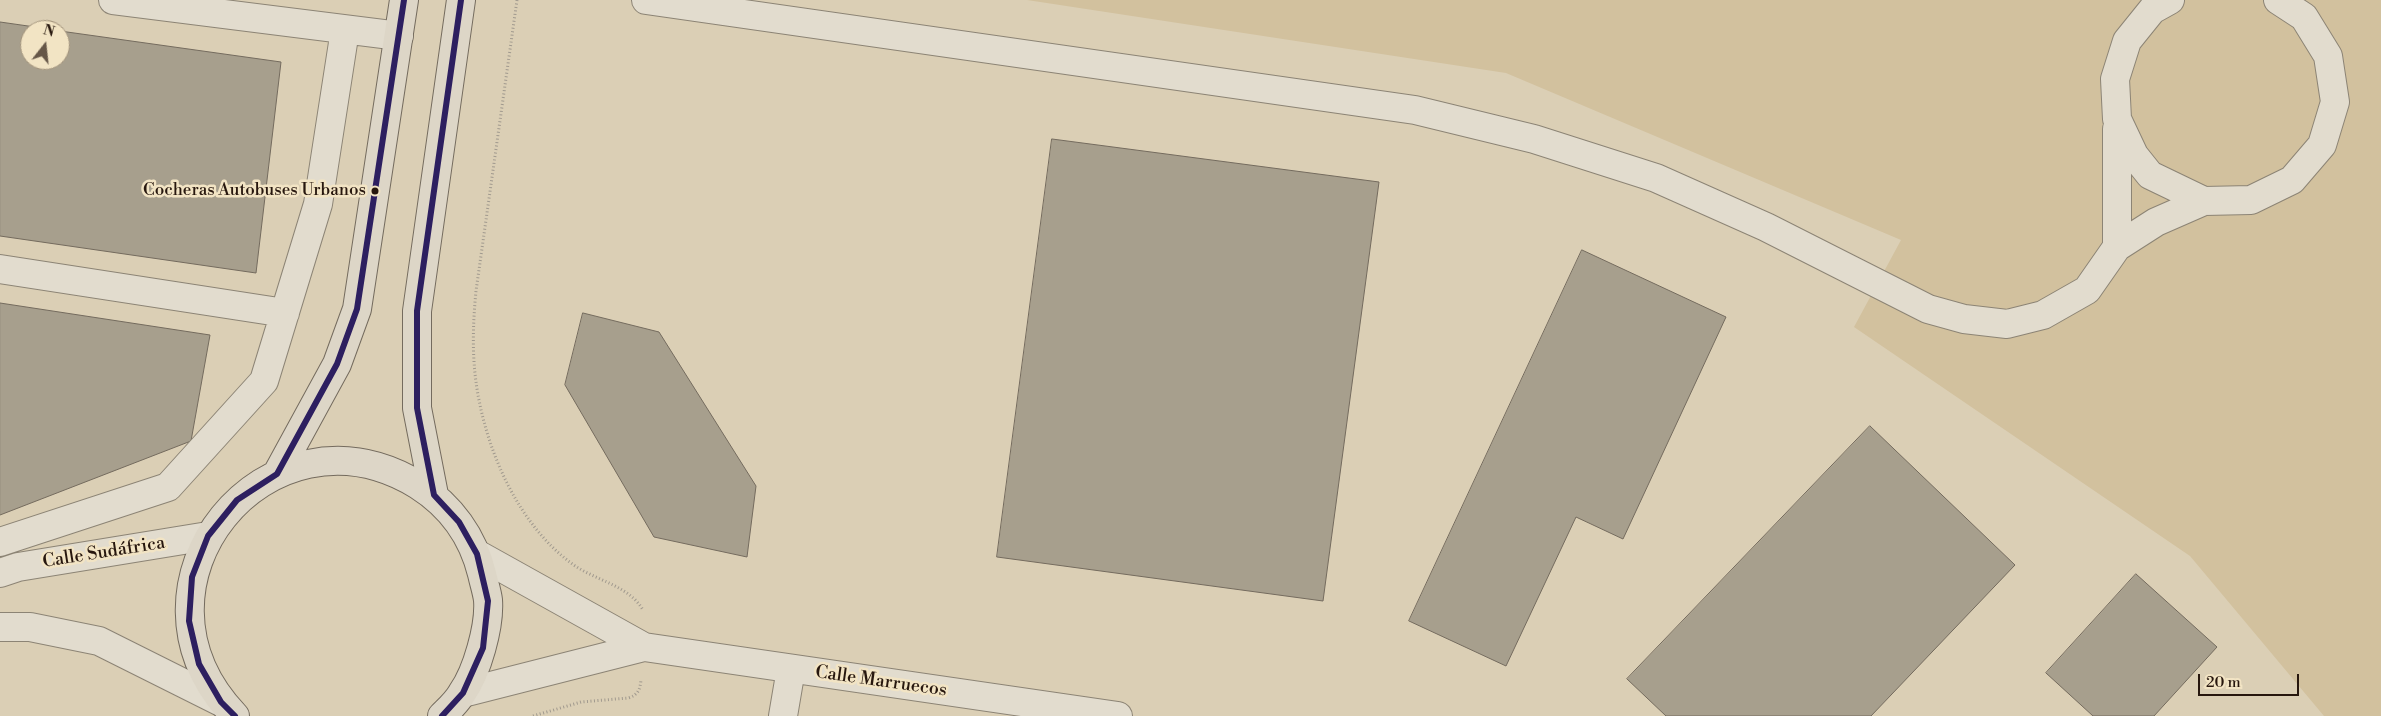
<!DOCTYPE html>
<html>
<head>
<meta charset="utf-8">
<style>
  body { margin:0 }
  #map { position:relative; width:2381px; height:716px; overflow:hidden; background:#dbcfb5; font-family:"Libre Bodoni",serif }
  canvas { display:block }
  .north { position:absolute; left:20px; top:20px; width:50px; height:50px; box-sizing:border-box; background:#f2e4c4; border:1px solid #a1927b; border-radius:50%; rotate:16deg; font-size:14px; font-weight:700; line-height:20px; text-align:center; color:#27170e }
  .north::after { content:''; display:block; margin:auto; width:18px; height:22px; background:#665748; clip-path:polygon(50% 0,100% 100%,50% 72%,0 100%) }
  .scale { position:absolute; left:2198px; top:674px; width:101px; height:22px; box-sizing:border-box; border:2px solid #27170e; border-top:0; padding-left:6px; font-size:15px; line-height:18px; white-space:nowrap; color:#27170e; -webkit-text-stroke:4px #f2e4c4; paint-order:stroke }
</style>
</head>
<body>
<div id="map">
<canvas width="2381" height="716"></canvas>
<div class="north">N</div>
<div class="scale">20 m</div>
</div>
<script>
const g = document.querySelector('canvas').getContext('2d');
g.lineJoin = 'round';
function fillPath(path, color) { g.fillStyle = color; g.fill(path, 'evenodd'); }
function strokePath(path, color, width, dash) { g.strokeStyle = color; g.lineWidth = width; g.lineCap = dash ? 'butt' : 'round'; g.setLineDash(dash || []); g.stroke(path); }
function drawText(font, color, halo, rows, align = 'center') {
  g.font = font + ' "Libre Bodoni",serif'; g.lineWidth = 5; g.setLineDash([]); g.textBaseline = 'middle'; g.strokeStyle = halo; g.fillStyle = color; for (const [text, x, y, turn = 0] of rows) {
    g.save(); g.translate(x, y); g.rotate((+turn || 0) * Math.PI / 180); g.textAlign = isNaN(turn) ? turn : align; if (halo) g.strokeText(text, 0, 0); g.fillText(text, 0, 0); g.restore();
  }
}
fillPath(new Path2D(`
  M1027,0H2381V716H2324L2190,556L1854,327L1901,240L1506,73Z`), '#d2c19e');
const building = new Path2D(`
  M0,22L56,30H30V60H60V31L281,62L256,273L0,236Z
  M1052,139L1379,182L1323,601L997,557Z
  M1582,250L1726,317L1623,539L1576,517L1506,666L1409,621Z
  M0,303L210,335L191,441L0,515Z
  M583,313L659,332L756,486L747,557L654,537L565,385Z
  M1870,426L2015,565L1871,716H1666L1627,679Z
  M2136,574L2217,647L2154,716H2093L2046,673Z`);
fillPath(building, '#a79f8d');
strokePath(building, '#746b5e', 1);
const minor = new Path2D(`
  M113,0L399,36
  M646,0L1415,110L1534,139L1656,178L1766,227L1928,309L1964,319L2007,324L2043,315L2087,290L2117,247L2156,222L2204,201
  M2170,0L2152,10L2127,41L2115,79L2117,119L2134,155L2150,175L2204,201L2251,200L2292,180L2322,145L2335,102L2328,56L2304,17L2278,0
  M2117,247V129
  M0,269L285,313
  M0,542L168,487L264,381L318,204L345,30
  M477,554L644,647L1118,716
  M0,573L18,567L208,536
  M0,627H30L99,641L221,702
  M463,693L644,647
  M783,716L791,669`);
const major = new Path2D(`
  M277,474L337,364L357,309L404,0
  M434,495L417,408V311L461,0
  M235,716C110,585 268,393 418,485C451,506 473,537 482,574C484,583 487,592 488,600C490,626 477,672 462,693C457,702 449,709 442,716`);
strokePath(minor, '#8c8475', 30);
strokePath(major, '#746b5e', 30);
strokePath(new Path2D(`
  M517,0L476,291C473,322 472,352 476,382C485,448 517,523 571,563C593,580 629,585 643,610
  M533,716L581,702L628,698C638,695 640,690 641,680`), '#a0998e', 3, [1, 2.5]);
strokePath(minor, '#e2dcce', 28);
strokePath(major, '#ddd6c7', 28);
strokePath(new Path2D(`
  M235,716L221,702L199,664L189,621L192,577L208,536L237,500L277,474L337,364L357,309L404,0
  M442,716L463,693L483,648L488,601L477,554L459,522L434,495L417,408V311L461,0`), '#2d1f60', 6);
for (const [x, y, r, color] of [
  [375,191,4.5,"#27170e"]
]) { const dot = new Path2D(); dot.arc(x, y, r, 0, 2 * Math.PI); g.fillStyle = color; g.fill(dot); strokePath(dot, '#f2e4c4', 2); }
drawText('17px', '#27170e', '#f2e4c4', [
  ["Cocheras Autobuses Urbanos",366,191]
], 'right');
drawText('18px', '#27170e', '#f2e4c4', [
  ["Calle Sudáfrica",104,553,-9],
  ["Calle Marruecos",881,682,8]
]);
</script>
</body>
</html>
